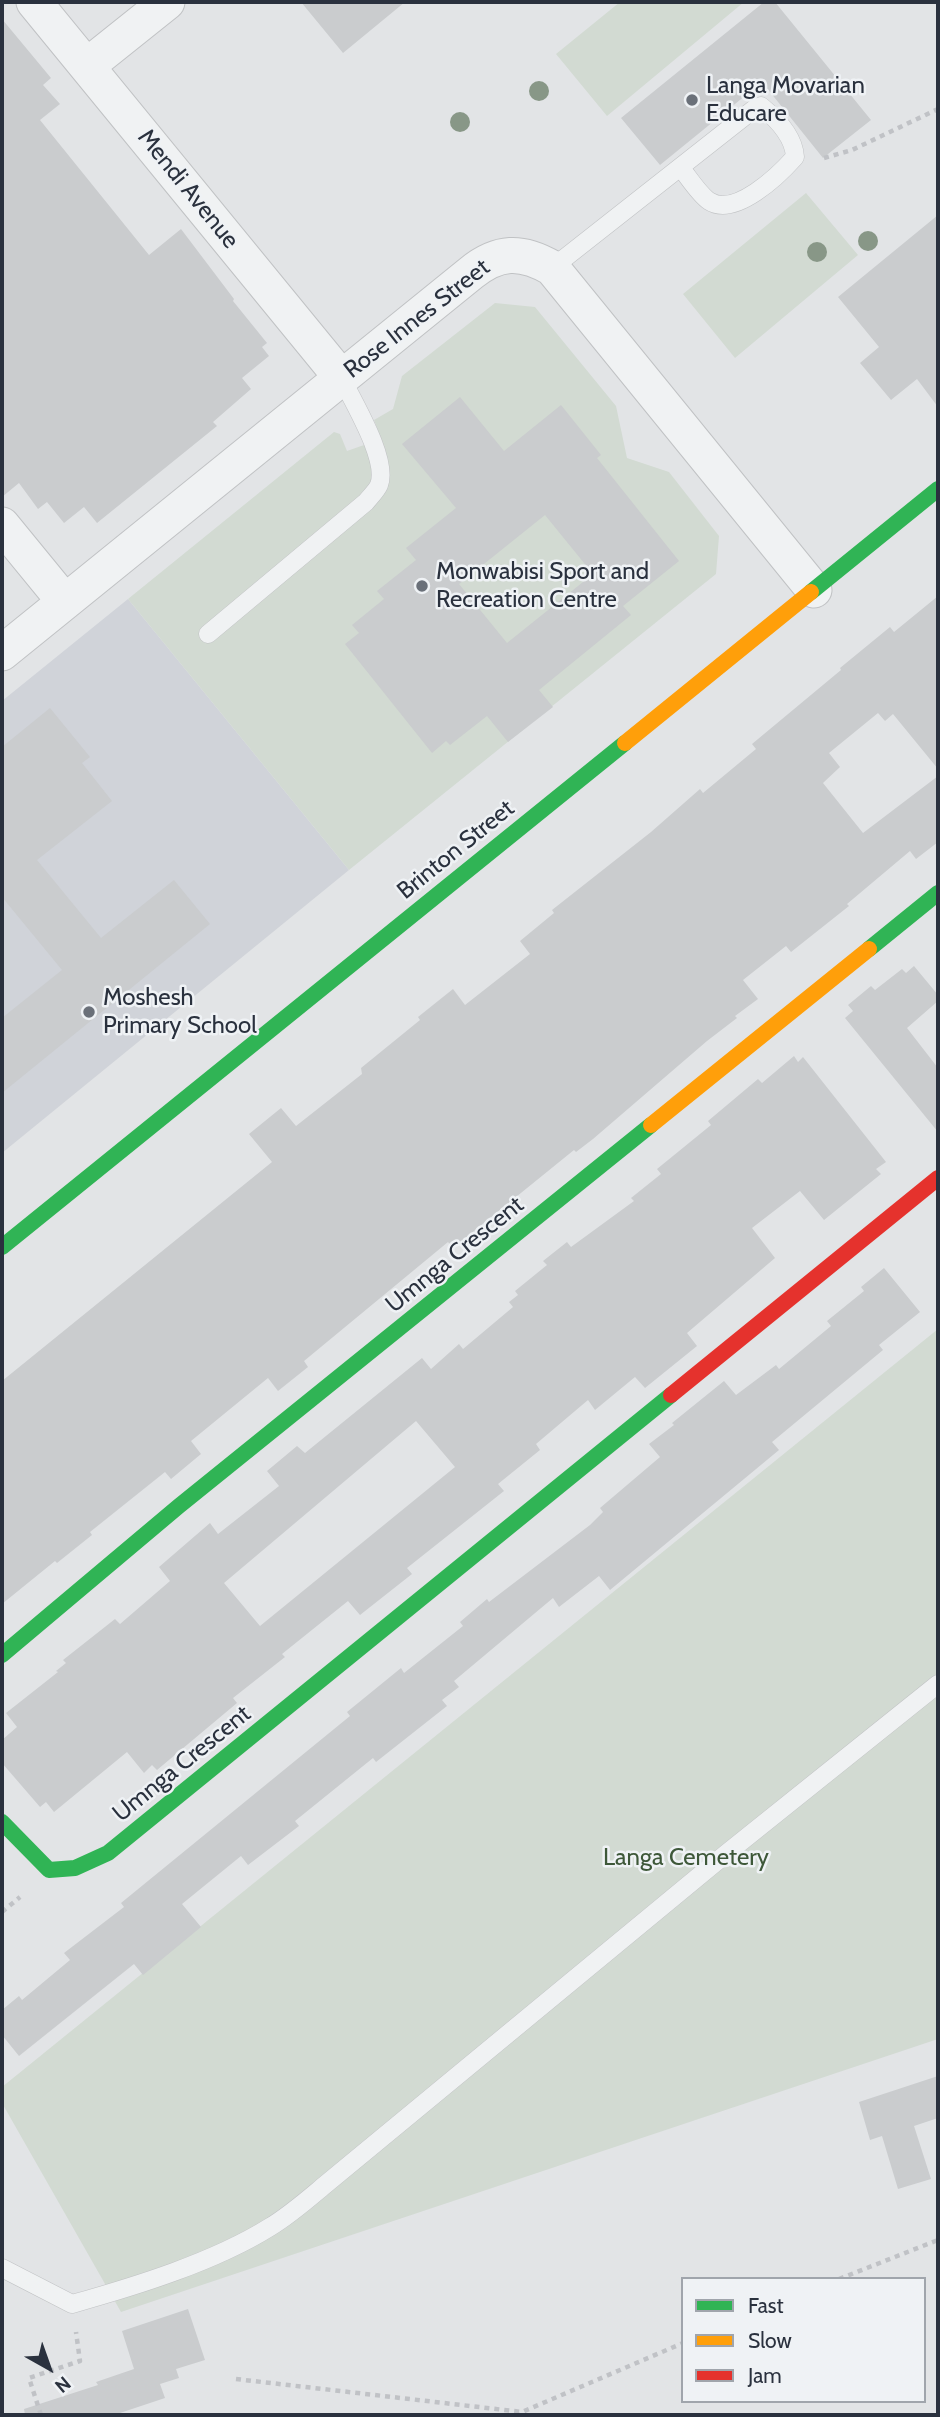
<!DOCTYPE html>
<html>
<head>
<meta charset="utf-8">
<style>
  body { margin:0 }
  #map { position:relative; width:940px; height:2417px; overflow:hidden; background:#e2e4e6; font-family:Cabin,sans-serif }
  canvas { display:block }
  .frame { position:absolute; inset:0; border:4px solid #2a313e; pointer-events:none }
  .legend { position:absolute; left:681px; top:2277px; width:245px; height:126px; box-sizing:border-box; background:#eff2f5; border:2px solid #a0a5ac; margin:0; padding:9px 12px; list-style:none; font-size:21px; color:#2a313e }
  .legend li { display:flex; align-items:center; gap:14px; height:35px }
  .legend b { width:35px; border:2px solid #a0a5ac }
  .north { position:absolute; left:14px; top:2333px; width:70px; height:70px; -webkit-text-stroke:5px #eff2f5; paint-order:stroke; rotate:140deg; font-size:19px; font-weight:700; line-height:28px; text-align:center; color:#2a313e }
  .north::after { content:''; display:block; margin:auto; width:24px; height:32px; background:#2a313e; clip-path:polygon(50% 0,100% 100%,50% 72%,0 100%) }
</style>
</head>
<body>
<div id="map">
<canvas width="940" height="2417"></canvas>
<div class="frame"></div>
<ul class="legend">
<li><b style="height:9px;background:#30b455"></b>Fast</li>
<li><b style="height:9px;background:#ff9f0a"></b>Slow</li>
<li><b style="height:9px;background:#e5322d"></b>Jam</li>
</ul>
<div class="north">N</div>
</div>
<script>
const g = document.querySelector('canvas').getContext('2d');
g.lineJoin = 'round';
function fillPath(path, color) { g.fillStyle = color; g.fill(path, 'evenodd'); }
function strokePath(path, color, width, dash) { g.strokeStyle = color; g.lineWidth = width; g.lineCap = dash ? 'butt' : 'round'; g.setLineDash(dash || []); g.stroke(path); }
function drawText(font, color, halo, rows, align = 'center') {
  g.font = font + ' Cabin,sans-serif'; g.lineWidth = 5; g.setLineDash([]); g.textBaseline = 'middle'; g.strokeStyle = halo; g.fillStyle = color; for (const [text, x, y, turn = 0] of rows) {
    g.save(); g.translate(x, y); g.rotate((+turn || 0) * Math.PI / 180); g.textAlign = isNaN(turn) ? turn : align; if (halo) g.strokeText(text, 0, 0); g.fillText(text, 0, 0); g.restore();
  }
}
fillPath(new Path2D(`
  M128,599L349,870L2,1153V701Z`), '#d0d3d9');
fillPath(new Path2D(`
  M620,2H744L607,116L556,54Z
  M806,193L858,255L735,358L683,294Z
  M495,303L535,307L616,406L627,458L669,472L719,536L716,574L349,870L128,599L334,432L340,434L347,451L381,439L374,420L393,409L402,376Z
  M938,1329V2039L121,2312L2,2103V2087Z`), '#d2dad2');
fillPath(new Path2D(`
  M301,2H405L343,53Z
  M764,2H775L871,120L823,158L762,82L660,165L621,118Z
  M2,19L51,78L43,85L60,104L40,120L149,255L181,229L234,299L233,301L267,343L262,347L269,356L242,378L251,389L213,422L217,426L97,523L84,507L64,523L47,502L38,509L19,483L2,497Z
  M938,215V407L917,379L891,400L860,363L879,347L838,297Z
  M460,397L504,451L561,405L601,455L597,458L679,561L623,606L631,615L539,690L553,707L508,742L487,716L450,745L446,741L432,753L345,644L359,633L352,625L384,599L377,591L416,560L406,548L456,508L402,444ZM545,515L593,574L507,643L459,584Z
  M938,596V769L893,714L885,721L878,713L829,753L840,767L823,783L863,833L938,776V842L916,859L910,851L847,904L849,906L791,952L786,946L743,980L758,999L735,1016L737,1018L707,1041L593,1139L576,1152L574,1150L453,1248L448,1242L304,1361L308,1367L278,1391L268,1378L191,1441L201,1454L171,1479L165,1472L90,1532L92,1535L57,1563L55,1561L2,1604V1381L272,1162L249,1134L281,1108L296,1126L362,1074L361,1068L420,1020L418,1017L453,989L465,1005L530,954L520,941L554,913L552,910L651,832L700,789L703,793L756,749L752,744L841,670L840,668L890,627L894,632Z
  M50,708L90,757L82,763L112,801L37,860L101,938L174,880L210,924L2,1093V1018L62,970L2,897V747Z
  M914,966L938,995V1001L907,1028L938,1068V1132L845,1018L853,1011L848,1005L871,986L875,990L902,969L906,973Z
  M794,1056L798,1062L803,1057L886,1162L876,1169L881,1174L824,1220L800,1191L752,1228L775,1258L687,1333L697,1346L645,1388L635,1377L595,1410L588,1400L536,1444L540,1450L498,1484L504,1491L407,1568L412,1574L360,1615L348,1601L282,1654L285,1657L233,1698L237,1703L157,1770L152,1765L144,1773L127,1752L54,1812L46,1802L40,1807L2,1763V1740L17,1727L6,1713L58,1672L56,1671L66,1663L63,1660L115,1619L120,1624L170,1581L159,1567L210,1523L218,1534L279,1486L267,1471L297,1446L305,1453L422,1358L431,1369L459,1344L463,1349L513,1307L509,1302L518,1295L515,1291L547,1265L543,1261L567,1242L571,1247L634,1201L631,1198L661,1174L657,1169L711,1125L708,1121L758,1079L762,1083ZM416,1421L455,1467L260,1626L224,1583Z
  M884,1268L920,1312L879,1345L883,1350L772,1442L779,1450L610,1590L599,1576L559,1607L553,1598L454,1681L459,1687L442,1700L447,1706L376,1762L373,1758L295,1821L299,1826L248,1865L241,1856L182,1904L201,1927L143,1975L134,1964L19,2056L2,2035V2010L19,1996L22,2000L70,1960L64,1953L124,1907L121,1903L350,1716L347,1712L401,1668L404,1673L463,1626L460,1622L487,1599L489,1602L590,1525L603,1512L600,1508L660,1457L649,1444L674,1425L672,1423L724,1381L736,1395L776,1365L779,1369L831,1326L827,1321L864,1291L861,1287Z
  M938,2076V2118L914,2126L931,2179L898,2189L882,2136L870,2140L859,2102Z
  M188,2309L205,2360L176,2369L179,2378L160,2384L165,2398L114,2415H25L24,2409L98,2385L96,2382L134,2369L122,2331Z`), '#caccce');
const lane = new Path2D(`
  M552,268L754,109L761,106C777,119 794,137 795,157C779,175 735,218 709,201C699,194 689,178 681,168
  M208,634L366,502C370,497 377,490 379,485C389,460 352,400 341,377
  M2,2268L72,2304C136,2286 214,2262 270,2227C290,2215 308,2199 326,2184L727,1853L938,1684`);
const street = new Path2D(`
  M34,2L341,377
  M87,66L167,2
  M2,525L65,602
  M2,653L471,273C498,251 521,250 552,268L814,590`);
strokePath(lane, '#c0c2c4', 19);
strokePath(street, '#c0c2c4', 37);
strokePath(new Path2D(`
  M824,158L852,150L938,109
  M2,1912L20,1897
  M839,2279L938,2240
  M236,2379L522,2412
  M41,2415L29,2378L80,2361L76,2332
  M515,2415L683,2343`), '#c0c2c6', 4.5, [5, 5]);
strokePath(lane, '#f0f2f3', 18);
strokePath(street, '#f0f2f3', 35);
strokePath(new Path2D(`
  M811,592L938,489
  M869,949L938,893
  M2,1247L625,743
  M2,1655L179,1506L651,1125
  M2,1822L49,1870L75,1868L108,1853L671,1395`), '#30b455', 16);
strokePath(new Path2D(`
  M625,743L811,592
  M651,1125L869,949`), '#ff9f0a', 16);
strokePath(new Path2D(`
  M671,1395L938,1178`), '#e5322d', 16);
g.fillStyle = '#889787';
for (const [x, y] of [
  [539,91],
  [460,122],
  [868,241],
  [817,252]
]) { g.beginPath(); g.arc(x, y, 10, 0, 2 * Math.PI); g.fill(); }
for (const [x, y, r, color] of [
  [692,100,7,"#6a7079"],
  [422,586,7,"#6a7079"],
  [89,1012,7,"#6a7079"]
]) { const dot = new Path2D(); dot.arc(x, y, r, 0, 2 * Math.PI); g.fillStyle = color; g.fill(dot); strokePath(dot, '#eff2f5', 2.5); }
drawText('24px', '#2a313e', '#eff2f5', [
  ["Langa Movarian",706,86],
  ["Educare",706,114],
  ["Monwabisi Sport and",436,572],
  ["Recreation Centre",436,600],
  ["Moshesh",103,998],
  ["Primary School",103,1026]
], 'left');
drawText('24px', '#2a313e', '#eff2f5', [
  ["Mendi Avenue",188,189,51],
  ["Rose Innes Street",417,319,-38],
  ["Brinton Street",456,850,-39],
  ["Umnga Crescent",455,1255,-39],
  ["Umnga Crescent",182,1764,-39]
]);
drawText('24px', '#3e5839', '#eff2f5', [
  ["Langa Cemetery",686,1858]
]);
</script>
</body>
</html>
